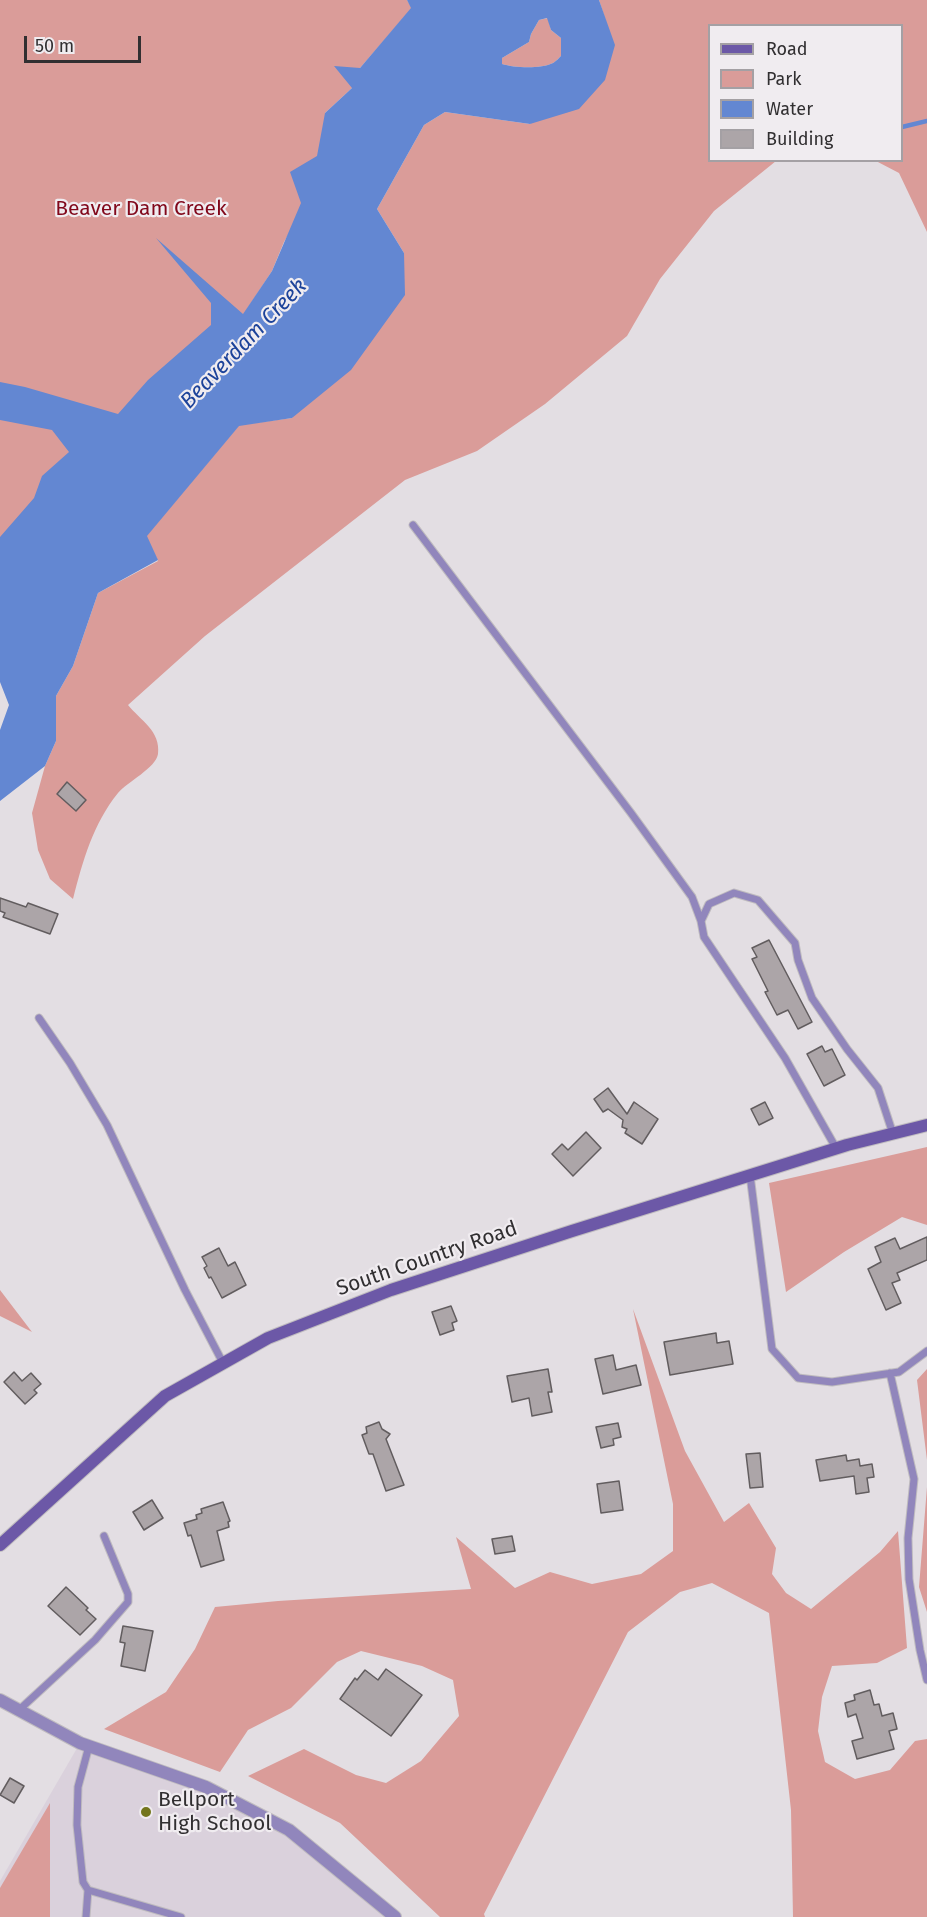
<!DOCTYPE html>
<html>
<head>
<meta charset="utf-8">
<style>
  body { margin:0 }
  #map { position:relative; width:927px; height:1917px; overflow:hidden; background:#e3dee3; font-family:"Fira Sans",sans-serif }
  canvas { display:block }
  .legend { position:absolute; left:708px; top:24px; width:195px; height:138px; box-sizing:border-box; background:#f0ecf0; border:2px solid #a4a0a4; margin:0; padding:8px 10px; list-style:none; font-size:18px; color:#312f31 }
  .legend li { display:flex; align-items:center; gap:12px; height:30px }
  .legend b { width:30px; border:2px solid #a4a0a4 }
  .scale { position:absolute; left:24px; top:36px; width:117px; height:27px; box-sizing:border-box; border:3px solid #312f31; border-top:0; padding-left:8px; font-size:18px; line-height:21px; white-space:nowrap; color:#312f31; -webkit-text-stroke:4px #f0ecf0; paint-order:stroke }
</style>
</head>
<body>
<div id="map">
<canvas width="927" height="1917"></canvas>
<ul class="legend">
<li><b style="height:8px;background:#6c58a7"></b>Road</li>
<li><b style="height:16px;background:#da9c99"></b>Park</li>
<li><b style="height:16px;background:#6387d2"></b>Water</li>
<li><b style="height:16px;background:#aca5a8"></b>Building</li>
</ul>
<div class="scale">50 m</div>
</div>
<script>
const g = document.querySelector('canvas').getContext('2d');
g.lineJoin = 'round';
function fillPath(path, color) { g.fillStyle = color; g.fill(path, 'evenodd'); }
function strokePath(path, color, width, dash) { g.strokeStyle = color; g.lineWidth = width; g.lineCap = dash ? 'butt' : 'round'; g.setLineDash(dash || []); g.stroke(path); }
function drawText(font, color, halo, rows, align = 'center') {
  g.font = font + ' "Fira Sans",sans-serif'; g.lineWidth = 4.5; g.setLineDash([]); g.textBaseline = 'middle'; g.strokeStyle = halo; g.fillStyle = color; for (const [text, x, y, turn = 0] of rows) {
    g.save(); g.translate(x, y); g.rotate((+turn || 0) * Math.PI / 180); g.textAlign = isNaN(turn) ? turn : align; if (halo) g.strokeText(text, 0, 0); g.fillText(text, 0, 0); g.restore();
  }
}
fillPath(new Path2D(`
  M80,1743L206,1787L297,1836L395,1917H0V1881Z`), '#dad1dc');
fillPath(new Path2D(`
  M0,0H407L412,8L360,68L352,88L325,113L346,131L284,242L272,271L247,309L224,350L0,557Z
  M599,0H927V232L899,173L876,161L902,160V26H710V160L776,161L714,211L660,279L627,336L545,404L477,451L405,480L205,636L128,705C140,720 161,731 158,754C156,768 127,782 118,793C93,824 83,860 73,899L50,879L38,850L32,813L45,766L56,741V696L73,666L98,593L158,561L146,536L239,425L292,418L404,253L377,209L424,125L445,112L530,124L614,46Z
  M548,18L551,30L561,38V56C561,56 554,63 553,63C541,69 515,68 502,64V58L529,42L531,34L539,20Z
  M927,1147V1225L902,1217L844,1252L786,1292L769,1183Z
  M0,1290L32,1332L0,1316Z
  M633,1309L685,1451L724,1522L749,1503L776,1548L772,1574L786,1593L811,1609L880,1552L898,1531L907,1648L877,1663L832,1666L822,1697L818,1731L825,1762L855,1779L890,1770L915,1741L927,1739V1917H793L791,1810L769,1613L712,1583L680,1592L628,1632L484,1914L485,1917H440L340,1823L248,1776L304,1749L356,1775L386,1783L421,1761L459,1716L453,1680L422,1666L361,1651L337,1662L291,1708L248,1730L220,1772L104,1729L166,1692L195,1649L215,1607L278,1601L471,1589L456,1537L515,1588L550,1572L592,1584L641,1574L673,1551V1504Z
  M927,1369V1460L917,1380Z
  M927,1487V1612L919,1587Z
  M50,1803V1917H0V1888Z`), '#da9c99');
fillPath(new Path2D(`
  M407,0H599L615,45L605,80L579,109L530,124L445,112L424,125L377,209L404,253L405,295L351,370L292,418L239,426L147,536L158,560L98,593L73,666L56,696V741L45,766L0,801V730L9,705L0,682V537L34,498L42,476L69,452L52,430L0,420V382L25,387L118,414L148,380L211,325V303L156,238L243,314L272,271L301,203L290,172L317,156L325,113L352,88L334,66L360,68L411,8ZM547,18L551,30L561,38V56C560,57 554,63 553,63C541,69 515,68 502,64V58L529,42L531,34L539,20Z`), '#6387d2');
strokePath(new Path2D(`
  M902,127L927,121`), '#6387d2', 4.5);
const building = new Path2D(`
  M67,782L86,800L76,811L57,794Z
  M0,898L26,907L28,903L58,914L50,934L3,917L5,913L0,911Z
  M769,940L812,1022L798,1029L788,1010L777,1015L765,992L768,991L752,959L757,957L752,948Z
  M822,1046L825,1052L832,1049L845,1075L824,1086L807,1054Z
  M608,1088L627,1114L634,1102L658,1119L642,1144L625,1133L627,1129L622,1127L623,1120L608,1109L603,1112L594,1099Z
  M765,1102L773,1118L759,1125L751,1109Z
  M586,1132L601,1148L573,1176L552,1154L562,1144L568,1150Z
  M927,1237V1260L897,1273L900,1280L892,1283L901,1303L886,1310L868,1269L881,1262L875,1247L895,1238L900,1249Z
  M219,1248L228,1266L235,1262L246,1285L222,1298L211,1277L209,1278L204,1268L207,1266L202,1257Z
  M451,1306L457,1321L452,1323L454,1330L440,1335L432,1312Z
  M716,1333L717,1343L729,1341L733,1364L670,1375L664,1342Z
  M613,1355L616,1370L636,1365L641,1385L603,1394L595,1359Z
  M548,1369L552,1392H548L552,1412L532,1416L529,1398L512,1402L507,1376Z
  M14,1372L22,1381L31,1373L41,1384L34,1390L37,1393L25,1404L4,1382Z
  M379,1422L382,1429L390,1434L386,1439L404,1485L386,1491L373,1454H369L362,1435L367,1433L366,1427Z
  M618,1423L621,1437L613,1439L614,1445L601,1448L596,1427Z
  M760,1453L763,1487L750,1488L746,1454Z
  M846,1455L847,1461L859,1459L860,1466L872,1464L874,1477L867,1478L869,1492L856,1494L854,1476L820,1481L816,1460Z
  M619,1481L623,1510L601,1513L597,1484Z
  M152,1500L163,1518L144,1530L133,1512Z
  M223,1502L230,1521L228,1522L229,1527L217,1531L224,1560L201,1567L191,1535L188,1536L184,1523L197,1519L196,1515L202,1513L201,1509Z
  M512,1536L515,1551L495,1554L492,1539Z
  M66,1587L88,1608L86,1610L96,1619L80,1635L48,1606Z
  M123,1626L153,1631L145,1671L121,1666L125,1643L120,1642Z
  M386,1669L422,1695L391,1736L340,1699L355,1678L357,1680L365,1670L378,1680Z
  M870,1690L874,1705L879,1704L882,1716L893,1713L897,1729L889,1731L894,1749L857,1759L852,1741L863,1738L856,1714L848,1717L845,1703L855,1700L854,1695Z
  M10,1778L24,1786L14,1803L0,1795Z`);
fillPath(building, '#aca5a8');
strokePath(building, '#625d5f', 1.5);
const service = new Path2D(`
  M413,525L631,813L692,897L701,921
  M39,1018L70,1063L107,1125L185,1290L223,1363
  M836,1148L785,1058L704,937L701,921L709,904L734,893L758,900L795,943L798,960L812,998L847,1049L878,1088L893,1134
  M750,1175L772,1349L798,1378L832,1382L899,1372L927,1351
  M890,1373L914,1479L908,1538L909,1579L920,1650L927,1680
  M19,1710L95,1640L128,1602V1594L104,1536
  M89,1746L78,1787L77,1825L83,1882L88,1890L181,1917
  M86,1917L88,1890`);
const minor = new Path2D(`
  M0,1700L80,1743L206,1787L289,1830L395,1917`);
const secondary = new Path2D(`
  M0,1545L165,1396L268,1338L391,1290L572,1231L847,1145L927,1125`);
strokePath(service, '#bfbbbf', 9);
strokePath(minor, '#bfbbbf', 14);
strokePath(secondary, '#bfbbbf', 14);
strokePath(service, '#9186bc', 7);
strokePath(minor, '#9186bc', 12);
strokePath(secondary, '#6c58a7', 12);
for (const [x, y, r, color] of [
  [146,1812,6,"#73751c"]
]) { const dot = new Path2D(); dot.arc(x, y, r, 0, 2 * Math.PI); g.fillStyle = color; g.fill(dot); strokePath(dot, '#f0ecf0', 2); }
drawText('21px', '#81081b', '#f0ecf0', [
  ["Beaver Dam Creek",141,209]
]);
drawText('21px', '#312f31', '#f0ecf0', [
  ["South Country Road",427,1259,-19]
]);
drawText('21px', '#312f31', '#f0ecf0', [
  ["Bellport",158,1800],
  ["High School",158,1824]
], 'left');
drawText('italic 22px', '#1d439a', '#f0ecf0', [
  ["Beaverdam Creek",244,344,-46]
]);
</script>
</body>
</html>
